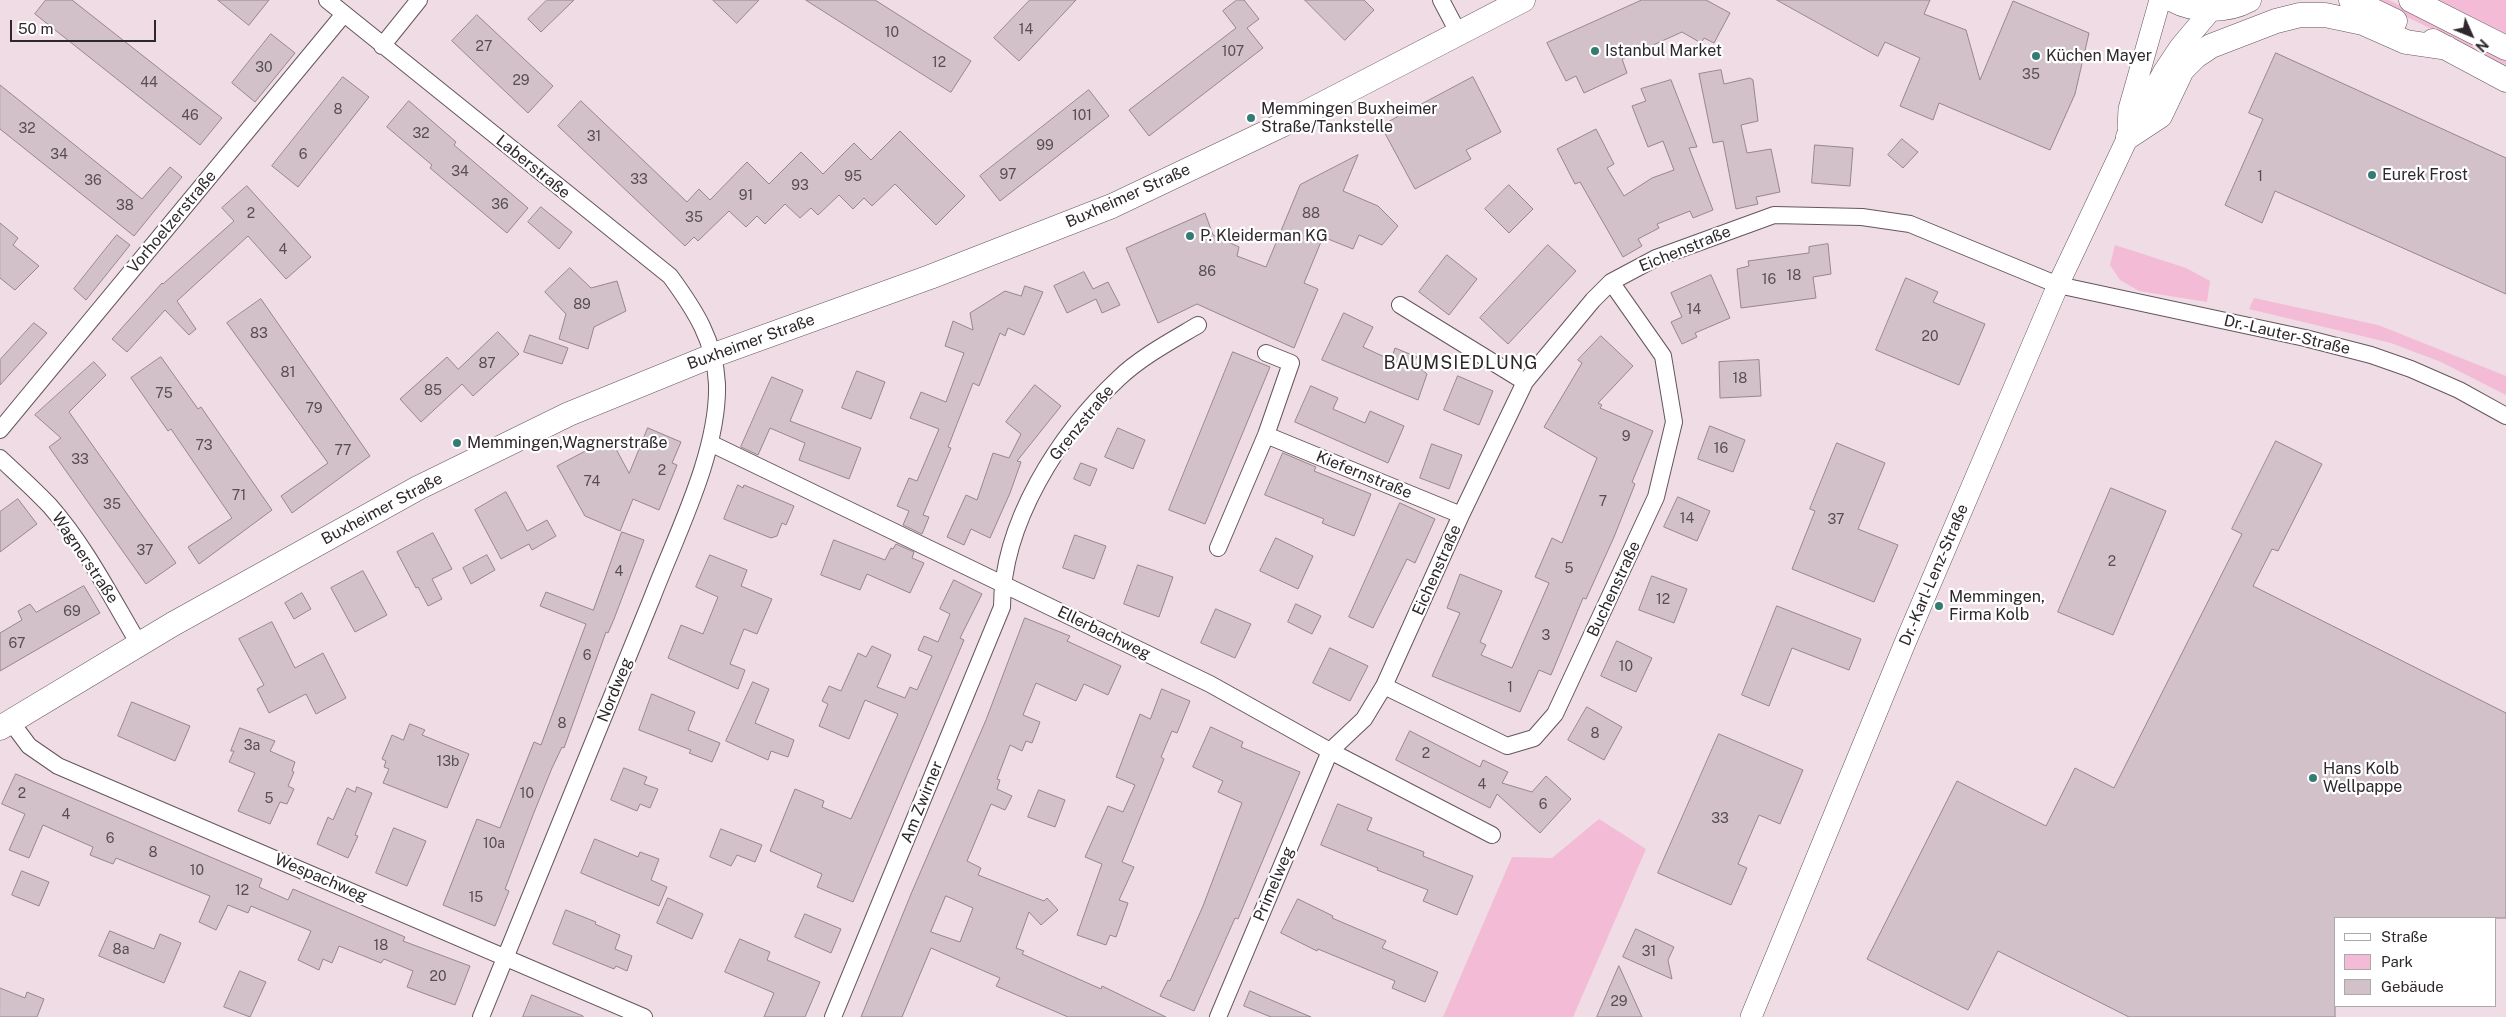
<!DOCTYPE html>
<html>
<head>
<meta charset="utf-8">
<style>
  body { margin:0 }
  #map { position:relative; width:2506px; height:1017px; overflow:hidden; background:#efdce4; font-family:"Public Sans",sans-serif }
  canvas { display:block }
  .legend { position:absolute; left:2334px; top:917px; width:162px; height:90px; box-sizing:border-box; background:#fff; border:1px solid #aba9aa; margin:0; padding:6px 9px; list-style:none; font-size:15px; color:#2e272b }
  .legend li { display:flex; align-items:center; gap:10px; height:25px }
  .legend b { width:25px; border:1px solid #aba9aa }
  .north { position:absolute; left:2446px; top:10px; width:50px; height:50px; -webkit-text-stroke:4px #fff; paint-order:stroke; rotate:134deg; font-size:14px; font-weight:700; line-height:20px; text-align:center; color:#2e272b }
  .north::after { content:''; display:block; margin:auto; width:18px; height:22px; background:#2e272b; clip-path:polygon(50% 0,100% 100%,50% 72%,0 100%) }
  .scale { position:absolute; left:10px; top:20px; width:146px; height:22px; box-sizing:border-box; border:2px solid #2e272b; border-top:0; padding-left:6px; font-size:15px; line-height:18px; white-space:nowrap; color:#2e272b; -webkit-text-stroke:4px #fff; paint-order:stroke }
</style>
</head>
<body>
<div id="map">
<canvas width="2506" height="1017"></canvas>
<ul class="legend">
<li><b style="height:6px;background:#fff"></b>Straße</li>
<li><b style="height:14px;background:#f3bbd5"></b>Park</li>
<li><b style="height:14px;background:#d3c1c9"></b>Gebäude</li>
</ul>
<div class="north">N</div>
<div class="scale">50 m</div>
</div>
<script>
const g = document.querySelector('canvas').getContext('2d');
g.lineJoin = 'round';
function fillPath(path, color) { g.fillStyle = color; g.fill(path, 'evenodd'); }
function strokePath(path, color, width, dash) { g.strokeStyle = color; g.lineWidth = width; g.lineCap = dash ? 'butt' : 'round'; g.setLineDash(dash || []); g.stroke(path); }
function drawText(font, color, halo, rows, align = 'center') {
  g.font = font + ' "Public Sans",sans-serif'; g.lineWidth = 4.5; g.setLineDash([]); g.textBaseline = 'middle'; g.strokeStyle = halo; g.fillStyle = color; for (const [text, x, y, turn = 0] of rows) {
    g.save(); g.translate(x, y); g.rotate((+turn || 0) * Math.PI / 180); g.textAlign = isNaN(turn) ? turn : align; if (halo) g.strokeText(text, 0, 0); g.fillText(text, 0, 0); g.restore();
  }
}
fillPath(new Path2D(`
  M2372,0H2389L2506,58V65Z
  M2437,0H2506V34Z
  M2115,245L2186,268L2210,281L2207,302L2139,291L2120,280L2110,265Z
  M2254,298L2378,325L2506,376V395L2441,362L2391,343L2249,309Z
  M1599,819L1646,849L1573,1017H1443L1512,857L1552,858Z`), '#f3bbd5');
const building = new Path2D(`
  M46,0H72L222,118L200,145L35,14Z
  M218,0H269L249,25Z
  M547,0H574L541,32L528,19Z
  M713,0H759L737,23Z
  M806,0H875L971,61L951,92Z
  M1030,0H1076L1019,61L994,38Z
  M1237,0H1244L1259,19L1247,28L1263,48L1149,136L1129,110L1236,28L1223,11Z
  M1305,0H1364L1374,10L1345,40Z
  M1642,0H1706L1730,13L1714,43L1704,38L1701,43L1682,32L1622,59L1627,73L1584,93L1576,76L1566,81L1547,43Z
  M1777,0H1930L1924,14L1966,30L1980,80L2013,1L2089,33L2075,94L2050,150L1939,103L1933,120L1900,106L1920,58L1885,42L1878,56Z
  M477,15L553,86L528,113L452,41Z
  M271,34L295,53L255,102L232,83Z
  M2276,53L2506,158V294L2275,191L2262,223L2225,205L2263,119L2249,113Z
  M1721,70L1724,84L1750,78L1753,80L1758,121L1741,125L1747,153L1771,149L1780,192L1756,197L1758,204L1736,209L1723,141L1713,143L1699,74Z
  M343,77L369,97L298,187L272,166Z
  M1473,77L1501,132L1466,150L1471,159L1415,189L1381,126Z
  M1671,80L1697,147L1689,148L1713,210L1693,218L1690,211L1657,224L1659,228L1638,239L1642,246L1623,257L1580,182L1575,184L1557,149L1596,129L1614,164L1607,168L1624,196L1652,178L1674,170L1663,141L1648,147L1632,106L1646,101L1641,89Z
  M0,85L142,199L170,167L182,177L134,236L0,129Z
  M1089,90L1109,116L1000,201L980,176Z
  M409,101L456,142L454,145L528,208L507,233L430,168L432,165L387,127Z
  M581,101L687,202L699,189L710,200L747,162L769,184L801,152L823,174L854,143L871,160L900,131L965,196L936,225L895,184L872,206L864,198L853,209L839,195L818,215L811,208L800,218L785,204L765,224L757,216L746,227L729,211L698,241L694,237L685,246L558,126Z
  M1902,139L1918,152L1903,168L1888,155Z
  M1815,145L1853,148L1850,186L1812,183Z
  M1358,155L1343,191L1378,206L1398,226L1382,245L1359,235L1353,249L1323,237L1304,283L1318,289L1294,348L1197,304L1158,323L1126,248L1205,213L1213,235L1239,247L1237,256L1266,267L1300,185Z
  M1509,185L1533,209L1509,233L1485,209Z
  M247,186L311,257L286,279L248,236L177,301L196,329L189,335L165,310L127,352L112,339L162,283L163,284L234,221L222,208Z
  M541,207L572,232L559,249L528,222Z
  M0,223L18,238L13,245L39,266L15,290L0,278Z
  M117,235L130,245L86,300L74,289Z
  M1828,244L1831,274L1813,277L1816,298L1741,308L1737,269L1749,266L1748,261L1809,253V247Z
  M1548,245L1576,271L1508,344L1480,318Z
  M1447,255L1477,279L1449,315L1419,292Z
  M570,268L591,288L617,281L626,311L594,327L588,349L559,339L566,314L545,292Z
  M1084,272L1093,289L1108,282L1120,305L1102,313L1096,299L1067,313L1054,286Z
  M1711,275L1730,318L1695,333L1697,337L1682,344L1671,322L1682,317L1671,293Z
  M1906,278L1938,292L1933,302L1985,324L1959,385L1876,350Z
  M1025,286L1043,292L1024,335L1008,328L1005,336L1000,333L979,386L973,383L948,447L951,448L923,515L929,517L922,534L903,525L909,511L897,506L909,478L917,481L939,429L910,418L921,392L946,402L964,353L945,346L953,321L973,330L970,313L1005,291L1021,296Z
  M261,299L370,456L292,513L281,496L328,463L227,323Z
  M1344,313L1373,327L1363,347L1391,360L1395,348L1417,357L1413,362L1427,374L1418,400L1322,360Z
  M34,323L47,333L0,385V360Z
  M498,332L519,354L473,396L462,384L421,422L400,399L447,357L458,369Z
  M530,335L568,348L562,364L524,352Z
  M1601,336L1633,366L1598,403L1602,405L1600,408L1653,431L1632,482L1635,484L1614,537L1586,599L1583,598L1551,675L1539,670L1520,712L1432,676L1460,613L1447,608L1460,574L1502,591L1480,642L1486,645L1481,655L1512,668L1549,583L1535,577L1552,538L1562,543L1597,458L1544,427L1582,363L1578,360Z
  M1233,352L1270,367L1205,524L1169,510Z
  M161,357L198,409L201,407L272,510L199,564L188,547L232,518L171,429L168,431L131,378Z
  M1759,360L1761,396L1720,398L1719,362Z
  M94,362L106,375L69,412L176,563L146,584L49,447L61,438L35,415Z
  M857,371L885,382L871,419L842,408Z
  M1458,376L1493,391L1479,425L1444,410Z
  M772,377L803,390L790,421L861,448L849,479L799,460L805,443L770,428L758,455L741,447Z
  M1035,385L1061,406L1017,461L1021,462L1010,493L990,538L971,529L964,545L947,537L966,495L977,500L993,453L1009,458L1021,434L1006,422Z
  M1311,386L1338,398L1333,409L1365,423L1370,411L1404,426L1388,463L1295,422Z
  M1710,426L1745,440L1733,472L1698,459Z
  M648,428L681,442L672,463L677,465L659,510L633,499L620,531L585,516L557,466L610,438L629,473Z
  M1118,428L1145,440L1133,469L1105,457Z
  M2276,441L2322,464L2278,551L2272,549L2253,586L2506,713V918H2335V1017H2129L1998,951L1968,1010L1867,959L1957,781L2046,826L2075,768L2114,788L2242,534L2232,529Z
  M1837,443L1885,463L1858,529L1898,545L1874,602L1792,569L1815,511L1810,509Z
  M1432,444L1462,455L1449,489L1420,478Z
  M1283,453L1316,467L1314,471L1371,494L1354,536L1322,523L1324,519L1265,495Z
  M1081,463L1097,469L1090,486L1074,479Z
  M738,485L743,488L744,485L794,506L786,525L782,523L777,536L771,538L724,519Z
  M2111,488L2166,511L2113,635L2058,612Z
  M506,492L527,531L547,520L556,536L532,550L529,544L501,559L475,510Z
  M1678,497L1710,511L1697,541L1664,527Z
  M18,499L37,524L0,552V512Z
  M1400,503L1435,519L1415,563L1407,559L1373,628L1349,617Z
  M622,532L644,540L614,619L608,633L606,632L564,748L562,747L552,768L533,815L505,889L509,891L495,926L443,905L477,819L500,828L534,742L541,745L586,624L540,606L546,592L593,610Z
  M433,533L452,569L432,579L442,599L428,606L418,587L416,588L397,552Z
  M1075,535L1106,546L1094,579L1063,568Z
  M1276,538L1313,556L1298,589L1260,571Z
  M834,540L885,560L891,548L893,549L896,544L914,552L912,558L924,563L910,593L867,574L860,590L821,575Z
  M487,555L495,570L471,584L463,568Z
  M710,555L747,570L741,586L772,599L757,634L744,629L730,664L745,670L738,689L668,658L681,625L703,634L718,597L696,587Z
  M1138,565L1173,577L1159,617L1124,604Z
  M363,571L387,615L355,632L331,588Z
  M1652,576L1687,589L1674,623L1639,610Z
  M954,580L982,594L960,638L964,640L853,902L817,887L822,874L770,851L795,789L824,801L822,807L851,819L898,714L865,700L849,739L819,726L828,704L822,701L829,686L841,691L858,653L866,657L872,646L891,655L877,687L905,698L910,687L917,690L932,656L918,650L924,636L938,642L950,614L940,609Z
  M84,586L100,613L0,671V633L22,620L18,611L30,604L36,612Z
  M302,593L311,609L294,619L285,603Z
  M1296,604L1321,616L1312,634L1288,622Z
  M1777,606L1861,639L1849,670L1792,648L1769,706L1742,695Z
  M1216,609L1251,624L1235,658L1201,643Z
  M1025,618L1070,636L1067,641L1121,666L1108,695L1084,684L1076,701L1036,683L1023,715L1040,722L1032,743L1026,741L1022,751L1010,745L997,779L1000,780L997,789L1012,796L1005,810L991,804L967,861L981,868L978,875L1044,901L1047,898L1058,910L1041,925L1029,912L1016,948L1024,951L1022,954L1101,989L1102,986L1166,1017H1068L996,986L1000,978L931,948L902,1017H861L911,894L986,720ZM946,896L973,908L960,942L931,932Z
  M272,622L295,668L323,653L346,698L316,714L306,694L269,713L257,689L264,685L239,639Z
  M1617,641L1652,658L1636,692L1601,676Z
  M1330,648L1368,666L1350,701L1313,683Z
  M753,682L769,689L755,723L794,740L788,757L771,751L768,760L726,741Z
  M1162,689L1190,701L1177,733L1172,731L1161,757L1164,759L1122,862L1134,867L1119,900L1128,903L1116,937L1110,935L1106,945L1077,935L1102,864L1085,857L1108,806L1123,812L1135,785L1116,777L1140,714L1150,719Z
  M652,694L695,712L688,730L720,743L712,762L689,753L691,750L639,730Z
  M132,702L190,726L175,761L118,736Z
  M1587,707L1622,727L1604,760L1568,740Z
  M410,724L425,730L422,735L469,754L447,808L383,783L389,769L384,767L386,761L382,759L392,735L403,740Z
  M1211,727L1243,742L1241,747L1300,772L1238,919L1235,918L1194,1011L1160,996L1168,980L1170,981L1203,906L1242,803L1218,792L1223,781L1193,767Z
  M240,728L275,741L270,751L295,762L292,771L294,772L288,786L294,789L287,804L280,802L270,824L238,811L255,773L229,762L234,751H231Z
  M1410,731L1480,767L1483,760L1508,772L1502,783L1532,792L1546,776L1571,799L1540,833L1497,794L1490,808L1396,760Z
  M1719,734L1803,770L1780,824L1759,815L1738,864L1747,868L1731,905L1658,873Z
  M624,768L647,777L644,784L658,789L650,808L640,804L637,811L611,800Z
  M16,774L262,879L259,887L288,900L293,889L405,937L403,941L470,966L455,1005L407,987L413,971L384,959L381,963L339,946L332,963L323,959L319,970L298,960L311,931L251,906L248,913L228,905L216,930L199,922L210,896L116,858L113,864L90,855L93,847L43,825L29,858L9,850L25,814L2,804Z
  M357,787L372,793L355,835L358,836L348,858L317,844L328,817L333,820L347,788L355,792Z
  M1039,790L1065,800L1055,827L1028,817Z
  M1338,804L1372,818L1367,830L1424,852L1423,856L1473,876L1457,915L1423,901L1428,890L1377,870L1378,868L1321,845Z
  M394,828L426,841L407,886L376,873Z
  M721,829L762,845L755,862L737,855L731,866L710,857Z
  M595,839L638,857L640,852L659,859L651,880L667,887L659,906L581,873Z
  M22,871L49,882L39,906L12,895Z
  M668,898L703,914L692,939L657,923Z
  M1298,899L1333,916L1332,918L1386,941L1382,948L1438,972L1425,1002L1392,988L1395,981L1318,949L1317,951L1281,933Z
  M566,910L596,922L595,924L620,935L615,949L632,956L627,971L616,966L614,969L553,944Z
  M805,914L841,929L831,953L795,937Z
  M1636,929L1674,947L1668,960L1672,979L1623,957Z
  M110,931L154,949L160,934L181,943L164,983L99,956Z
  M740,939L770,952L767,960L820,982L805,1017H764L774,993L725,972Z
  M1619,966L1642,1017H1597Z
  M240,971L266,982L250,1017L224,1007Z
  M0,988L25,998L27,992L44,999L37,1017H0Z
  M1250,991L1311,1017H1271L1244,1006Z
  M532,995L583,1016V1017H523Z`);
fillPath(building, '#d3c1c9');
strokePath(building, '#97868e', 1);
const minor = new Path2D(`
  M327,0L670,276C695,310 715,341 717,384C719,452 676,535 652,598C596,738 537,877 481,1017
  M1441,0L1459,34
  M382,46L419,0
  M1400,305L1525,382
  M0,430L344,14
  M1266,435L1461,515
  M710,443L1210,684L1330,751L1492,835
  M0,458C17,474 34,489 50,506C86,547 111,597 139,644
  M1218,548L1266,435L1291,363L1266,353
  M1384,686L1507,746L1534,738L1555,714L1656,497L1674,422L1663,356L1611,282
  M11,722L29,746L58,766L644,1017
  M833,1017L1002,607C1002,523 1059,434 1119,378C1141,357 1171,341 1198,325
  M1218,1017L1330,751L1364,719L1384,686L1461,515L1525,382L1593,300L1611,282L1656,258L1774,215L1862,217L1910,224L2058,285L2305,338L2371,355L2411,369L2459,390L2506,416`);
const tertiary = new Path2D(`
  M2128,128L2129,109L2160,0
  M1751,1017L1905,643L2058,285L2128,137L2164,71L2180,47L2212,9`);
const secondary = new Path2D(`
  M2173,0C2195,12 2227,12 2249,0
  M2351,0L2395,21
  M2411,0L2506,48
  M2433,41L2506,80
  M2128,137L2160,116L2182,70L2196,56L2211,46L2276,21L2300,15H2325L2363,23L2406,42L2447,48
  M0,728L173,624L283,563L418,488L569,414L714,355L930,277L1112,206L1282,125L1523,0`);
strokePath(minor, '#65565d', 18);
strokePath(tertiary, '#65565d', 22);
strokePath(secondary, '#65565d', 25);
strokePath(minor, '#fff', 16);
strokePath(tertiary, '#fff', 21);
strokePath(secondary, '#fff', 24);
for (const [x, y, r, color] of [
  [1595,51,5,"#347b74"],
  [2036,56,5,"#347b74"],
  [1251,118,5,"#347b74"],
  [2372,175,5,"#347b74"],
  [1190,236,5,"#347b74"],
  [457,443,5,"#347b74"],
  [1939,606,5,"#347b74"],
  [2313,778,5,"#347b74"]
]) { const dot = new Path2D(); dot.arc(x, y, r, 0, 2 * Math.PI); g.fillStyle = color; g.fill(dot); strokePath(dot, '#fff', 2); }
drawText('14px', '#574e52', null, [
  ["14",1026,30],
  ["10",892,33],
  ["27",484,47],
  ["107",1233,52],
  ["12",939,63],
  ["30",264,68],
  ["35",2031,75],
  ["29",521,81],
  ["44",149,83],
  ["8",338,110],
  ["46",190,116],
  ["101",1082,116],
  ["32",27,129],
  ["32",421,134],
  ["31",594,137],
  ["99",1045,146],
  ["34",59,155],
  ["6",303,155],
  ["34",460,172],
  ["97",1008,175],
  ["95",853,177],
  ["1",2260,177],
  ["33",639,180],
  ["36",93,181],
  ["93",800,186],
  ["91",746,196],
  ["36",500,205],
  ["38",125,206],
  ["2",251,214],
  ["88",1311,214],
  ["35",694,218],
  ["4",283,250],
  ["86",1207,272],
  ["18",1794,276],
  ["16",1769,280],
  ["89",582,305],
  ["14",1694,310],
  ["83",259,334],
  ["20",1930,337],
  ["87",487,364],
  ["81",288,373],
  ["18",1740,379],
  ["85",433,391],
  ["75",164,394],
  ["79",314,409],
  ["9",1626,437],
  ["73",204,446],
  ["16",1721,449],
  ["77",343,451],
  ["33",80,460],
  ["2",662,471],
  ["74",592,482],
  ["71",239,496],
  ["7",1603,502],
  ["35",112,505],
  ["14",1687,519],
  ["37",1836,520],
  ["37",145,551],
  ["2",2112,562],
  ["5",1569,569],
  ["4",619,572],
  ["12",1663,600],
  ["69",72,612],
  ["3",1546,636],
  ["67",17,644],
  ["6",587,656],
  ["10",1626,667],
  ["1",1510,688],
  ["8",562,724],
  ["8",1595,734],
  ["3a",252,746],
  ["2",1426,754],
  ["13b",448,762],
  ["4",1482,785],
  ["2",22,794],
  ["10",527,794],
  ["5",269,799],
  ["6",1543,805],
  ["4",66,815],
  ["33",1720,819],
  ["6",110,839],
  ["10a",494,844],
  ["8",153,853],
  ["10",197,871],
  ["12",242,891],
  ["15",476,898],
  ["18",381,946],
  ["8a",121,950],
  ["31",1649,952],
  ["20",438,977],
  ["29",1619,1002]
]);
drawText('16px', '#2e272b', '#fff', [
  ["Istanbul Market",1605,51],
  ["Küchen Mayer",2046,56],
  ["Memmingen Buxheimer",1261,109],
  ["Straße/Tankstelle",1261,127],
  ["Eurek Frost",2382,175],
  ["P. Kleiderman KG",1200,236],
  ["Memmingen,Wagnerstraße",467,443],
  ["Memmingen,",1949,597],
  ["Firma Kolb",1949,615],
  ["Hans Kolb",2323,769],
  ["Wellpappe",2323,787]
], 'left');
drawText('16px', '#2e272b', '#fff', [
  ["Laberstraße",533,167,39],
  ["Buxheimer Straße",1128,196,-24],
  ["Vorhoelzerstraße",172,222,-50],
  ["Eichenstraße",1685,249,-22],
  ["Dr.-Lauter-Straße",2287,335,13],
  ["Buxheimer Straße",751,342,-20],
  ["Grenzstraße",1082,423,-51],
  ["Kiefernstraße",1364,475,22],
  ["Buxheimer Straße",382,509,-28],
  ["Wagnerstraße",85,558,56],
  ["Eichenstraße",1437,570,-66],
  ["Dr.-Karl-Lenz-Straße",1934,575,-67],
  ["Buchenstraße",1614,589,-65],
  ["Ellerbachweg",1104,633,26],
  ["Nordweg",615,690,-68],
  ["Am Zwirner",922,802,-68],
  ["Wespachweg",321,878,23],
  ["Primelweg",1274,884,-67]
]);
g.letterSpacing = '1px';
drawText('18px', '#2e272b', '#fff', [
  ["BAUMSIEDLUNG",1461,363]
]);
g.letterSpacing = '0px';
</script>
</body>
</html>
